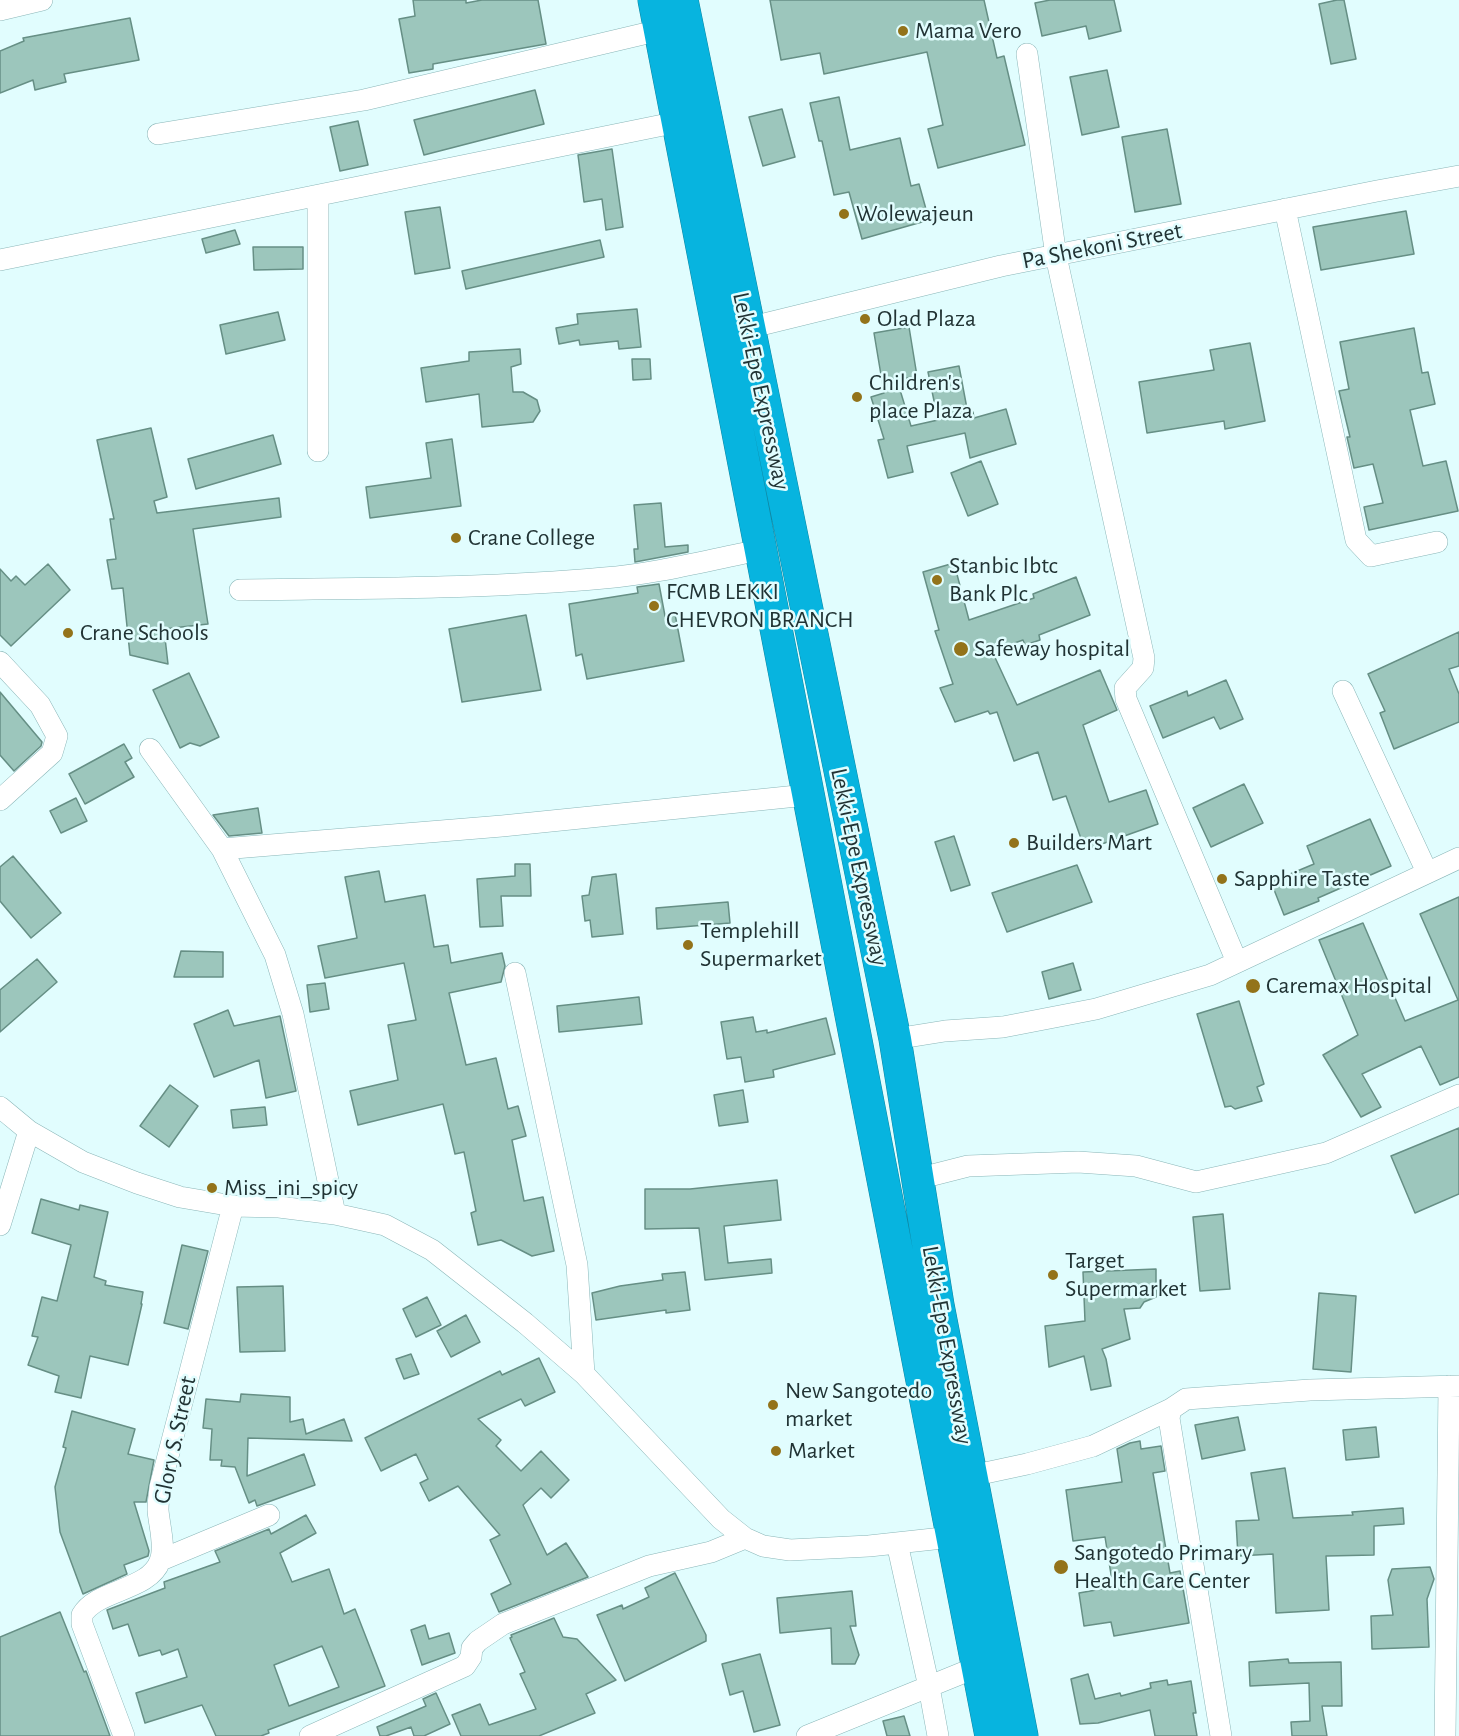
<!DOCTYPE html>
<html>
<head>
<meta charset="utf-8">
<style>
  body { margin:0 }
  canvas { display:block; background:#e1fdfe }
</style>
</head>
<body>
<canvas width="1459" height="1736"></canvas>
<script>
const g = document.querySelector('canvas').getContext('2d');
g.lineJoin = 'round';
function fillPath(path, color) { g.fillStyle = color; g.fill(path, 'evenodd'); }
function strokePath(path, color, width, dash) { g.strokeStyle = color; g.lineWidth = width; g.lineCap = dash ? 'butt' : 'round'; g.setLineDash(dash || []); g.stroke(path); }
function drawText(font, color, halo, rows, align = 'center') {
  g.font = font + ' "Alegreya Sans",sans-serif'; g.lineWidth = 5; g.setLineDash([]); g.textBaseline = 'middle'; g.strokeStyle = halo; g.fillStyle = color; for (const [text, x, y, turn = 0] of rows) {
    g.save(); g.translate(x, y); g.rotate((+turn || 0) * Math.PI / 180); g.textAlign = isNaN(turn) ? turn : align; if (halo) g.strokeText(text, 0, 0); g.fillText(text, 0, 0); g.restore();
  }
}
const building = new Path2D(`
  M413,0H466V3L482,0H538L546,44L433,64V69L409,73L399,19L415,16Z
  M770,0H984L997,58L1004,56L1025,145L938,168L928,129L943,125L927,52L824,74L820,53L781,60Z
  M1050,0H1114L1121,31L1089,39L1086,26L1042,36L1035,3Z
  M1337,0H1344L1356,59L1331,64L1319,4Z
  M130,18L139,60L64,74L66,82L35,90L33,80L0,93V51L24,41L23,38Z
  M1107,70L1119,127L1082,135L1070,77Z
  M535,90L544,124L424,155L414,120Z
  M839,97L850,150L900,138L911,186L919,184L929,220L862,239L849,192L834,195L822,141H819L810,103Z
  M782,109L795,157L763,166L749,117Z
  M358,121L368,165L340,171L330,127Z
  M1167,129L1181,204L1135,212L1122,137Z
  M612,149L623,227L606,230L602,199L584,202L578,155Z
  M440,207L450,268L415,274L405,212Z
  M1406,211L1414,254L1321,270L1313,227Z
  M235,230L240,244L206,253L202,239Z
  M600,240L604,257L466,289L462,271Z
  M253,247H303V269L254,270Z
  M637,309L641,347L619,349L618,341L580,345L579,340L559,344L556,328L578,324L577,314Z
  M278,312L285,340L226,354L220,325Z
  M909,327L917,376L897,380L911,426L938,420L928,372L959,366L968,414L973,412L974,418L1006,409L1016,444L970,458L965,433L907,446L913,472L888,478L878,440L884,439L871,397L884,393L874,333Z
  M1414,328L1422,373L1428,372L1435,404L1410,410L1423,466L1446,461L1458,511L1369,530L1364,507L1383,503L1373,464L1354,468L1347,437H1350L1339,391L1349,389L1340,342Z
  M1250,343L1265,421L1225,429L1224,421L1147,433L1139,382L1214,370L1210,350Z
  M520,349L521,364L511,367L513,392H523L537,400L540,411L533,422L482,427L479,394L426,402L421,368L469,361V352Z
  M632,359H650L651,379L633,380Z
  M151,428L167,497L154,501L157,513L279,498L281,517L193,529L208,624L164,629L168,664L130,655L123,588L112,589L107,560L116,559L110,519H114L97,440Z
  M273,435L281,464L196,489L188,459Z
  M452,439L461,506L370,518L366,487L431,478L426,443Z
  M981,461L998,504L968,516L951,473Z
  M661,503L665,547L688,545V552L635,562L634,549H638L634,505Z
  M954,563L969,620L1034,598L1033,594L1076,577L1090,615L1039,635L1040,640L1025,645L1023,640L992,651L1017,705L1100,670L1117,710L1083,725L1109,802L1146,790L1158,824L1085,850L1066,796L1053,800L1038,752L1014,761L997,712L990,714L988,711L955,722L940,688L953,684L935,631L939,630L923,572Z
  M48,564L70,590L11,646L0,635V569L11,581L16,576L25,585Z
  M659,584L665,616L675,614L684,661L587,679L582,654L576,656L569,604L638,593L637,587Z
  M526,615L541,690L462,702L449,629Z
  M1459,632V666L1449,669L1459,694V722L1394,749L1380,713L1385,711L1368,674Z
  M189,673L219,737L200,746L190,743L180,748L153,690Z
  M1226,680L1243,719L1220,729L1214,717L1163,738L1150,706L1187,691L1188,696Z
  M0,692L42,742L41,746L14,771L0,755Z
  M124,744L132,758L125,762L134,777L85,804L69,774Z
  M1244,784L1263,823L1211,847L1193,808Z
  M76,798L87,821L61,833L50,811Z
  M258,808L262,833L229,836L213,815Z
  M1370,819L1391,866L1318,898L1319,901L1284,915L1271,882L1314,864L1307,846Z
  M954,836L970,885L951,891L935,842Z
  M13,856L61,913L31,938L0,901V867Z
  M515,864H530L531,896H501L503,926L480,927L477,879L515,876Z
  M1077,865L1092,902L1007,932L992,893Z
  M379,871L385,902L425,895L434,947L448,945L451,963L502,953L505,966L501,982L449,993L466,1065L496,1058L508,1109L518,1106L526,1136L512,1140L524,1201L543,1197L554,1251L532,1256L501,1240L478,1245L471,1213L476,1211L464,1152L455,1154L443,1104L358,1125L350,1091L398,1080L388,1025L416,1020L404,963L325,978L318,946L357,938L345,877Z
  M616,874L623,934L592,937L590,920L585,921L582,896L589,895L592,877Z
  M1459,897V1077L1440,1085L1421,1046L1362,1074L1381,1107L1361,1117L1323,1055L1358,1035L1319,940L1363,923L1405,1021L1458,1000L1420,914Z
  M728,902L730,923L657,929L656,908Z
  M181,951L223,952V977H174Z
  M37,959L57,982L0,1032V990Z
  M1073,963L1081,990L1049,999L1042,972Z
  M325,983L329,1009L310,1012L307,985Z
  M639,997L642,1024L559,1032L557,1006Z
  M1239,1001L1264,1084L1257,1087L1262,1101L1235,1109L1231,1106L1225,1107L1197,1014Z
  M228,1010L234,1026L280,1016L296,1091L266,1098L259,1060L214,1077L194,1024Z
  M753,1017L756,1032L767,1030V1033L826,1018L835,1054L773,1070L774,1077L745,1082L741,1057L727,1059L721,1022Z
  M170,1085L198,1106L169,1147L140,1126Z
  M743,1090L748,1122L719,1126L714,1095Z
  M265,1107L267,1125L233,1128L231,1110Z
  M1459,1128V1194L1415,1213L1391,1156Z
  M777,1180L781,1220L724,1226L728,1263L771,1259L772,1273L705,1280L699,1228L645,1229V1189H690Z
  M41,1199L79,1210L80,1205L108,1212L94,1277L106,1281L105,1285L143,1292L141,1304H142L128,1365L90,1356L81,1398L55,1392L59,1376L28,1365L38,1337L32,1336L42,1297L57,1301L71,1245L32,1233Z
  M1223,1214L1230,1289L1200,1291L1193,1217Z
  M182,1245L208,1251L188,1329L164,1323Z
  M1156,1269V1297L1144,1302L1140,1308L1124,1309L1130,1339L1102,1349L1106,1359L1111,1386L1091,1390L1084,1356L1049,1367L1045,1326L1085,1321L1083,1272Z
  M685,1272L690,1310L666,1313V1310L596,1320L592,1293L620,1286L663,1280L662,1274Z
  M283,1286L285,1351L240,1352L237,1287Z
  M1319,1293L1356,1296L1351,1372L1313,1369Z
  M427,1297L441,1325L416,1337L403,1309Z
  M466,1315L480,1342L451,1357L437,1331Z
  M411,1354L419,1374L404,1379L396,1359Z
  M539,1358L555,1392L525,1406L521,1399L478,1419L501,1440L496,1446L521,1471L541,1451L569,1480L551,1498L541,1488L523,1505L547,1555L566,1543L588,1577L499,1612L491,1594L511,1584L490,1540L500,1535L458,1486L429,1501L420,1483L428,1479L416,1454L381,1471L365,1438L500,1371L502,1375Z
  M241,1394L290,1397V1422L303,1419L306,1434L344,1419L352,1441L248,1438L247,1476L304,1454L315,1485L257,1506L255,1500L249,1503L235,1467L221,1466L222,1460H210L212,1429L203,1428L206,1399L240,1402Z
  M72,1411L135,1429L128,1454L154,1460L146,1502H134L149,1551L148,1556L124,1565L127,1574L83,1594L60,1532L55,1487L66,1448L63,1447Z
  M1238,1417L1245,1450L1202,1459L1195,1425Z
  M1376,1427L1379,1457L1346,1460L1343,1430Z
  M1140,1441L1141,1449L1161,1446L1165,1471L1153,1473L1170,1573L1180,1571L1189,1623L1114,1636L1111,1622L1084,1626L1079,1593L1113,1587L1105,1537L1073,1541L1066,1490L1122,1482L1117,1449L1130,1443Z
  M1285,1468L1293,1518L1353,1515L1352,1512L1403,1508L1404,1524L1374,1526V1555L1326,1556L1329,1610L1276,1613L1273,1554L1238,1556L1236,1521L1259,1520L1251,1473Z
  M306,1515L316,1533L280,1553L292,1582L329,1569L344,1614L355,1609L385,1686L268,1730L269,1733L261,1736H216L202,1705L145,1723L136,1693L187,1677L178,1649L162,1655L160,1650L139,1656L128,1624L113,1629L107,1610L165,1588L164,1582L220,1562L215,1551L269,1529L271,1534ZM322,1646L339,1687L289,1706L274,1665Z
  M1430,1567L1434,1579L1427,1599L1429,1647L1372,1649L1371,1616L1393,1615L1388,1580L1392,1569Z
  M675,1573L706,1635V1641L625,1681L597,1615L622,1605L623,1609L649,1597L645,1588Z
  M852,1591L856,1626H850L859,1655L855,1664H832L831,1628L780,1633L777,1598Z
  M60,1612L84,1672L86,1671L110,1736H0V1637Z
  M554,1618L563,1637L577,1639L616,1680L586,1694L595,1713L539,1736H461L452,1715L480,1704L489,1725L536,1709L520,1674L525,1672L510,1638L512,1637L511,1635Z
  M425,1625L429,1639L449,1633L455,1653L422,1665L411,1630Z
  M760,1654L780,1725L754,1732L743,1691L730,1695L722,1664Z
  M1288,1659L1289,1663L1341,1662L1342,1706H1322L1327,1736H1292L1291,1722L1310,1721L1309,1683L1250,1686L1249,1662Z
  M1088,1674L1095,1699L1120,1693L1121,1696L1151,1688L1150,1683L1167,1680L1168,1685L1191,1681L1196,1713H1193L1197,1736H1155L1150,1710L1098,1723L1080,1724L1071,1679Z
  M436,1693L450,1724L424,1736H414L411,1727L386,1736H380L377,1727L426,1706L423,1699Z
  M904,1716L910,1736H887L883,1721Z`);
fillPath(building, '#9cc6bc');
strokePath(building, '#668f85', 1.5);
const minor = new Path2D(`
  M0,10L42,0
  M1027,54L1056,256L1144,658L1143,668L1125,688L1126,699L1237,962
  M158,134L364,100L660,30
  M1285,209L1356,540L1371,556L1437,542
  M0,260L678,122
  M748,328L1001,266L1377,191L1459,176
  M318,451V196
  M240,590C361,588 483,589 604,578C656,574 708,560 760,550
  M0,662L40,705L57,736L52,753L0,800
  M1343,691L1427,872
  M150,749L222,849L275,955L293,1014L335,1214
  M222,849L502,826L807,795
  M515,973L577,1265L584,1374
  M895,1039L945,1031L1003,1027L1096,1009L1210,975L1459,858
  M0,1107L29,1131L83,1162L137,1183L180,1197L233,1206L279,1207L335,1214L385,1225L432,1250L525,1323L584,1374L721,1519L745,1538L763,1546L790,1550L869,1546L952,1537
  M917,1179L968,1166L1078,1162L1136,1166L1196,1182L1326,1153L1459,1095
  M0,1225L29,1131
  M1171,1409L1169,1418L1221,1736
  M971,1476L1027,1464L1093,1446L1171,1409L1186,1399L1310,1390L1459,1386
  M897,1543L929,1687L938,1736
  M161,1560L269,1515
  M124,1736L82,1624V1615C97,1589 149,1591 160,1561C166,1547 159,1525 158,1510C158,1503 159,1495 160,1487L233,1206
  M310,1736L465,1666L471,1657L472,1648L478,1641L503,1624L649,1566L711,1552L745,1538
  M807,1736L977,1667
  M1445,1736L1449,1386`);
const highway = new Path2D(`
  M654,0L991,1736
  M682,0L895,1039L938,1305L1022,1736`);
strokePath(minor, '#8ab6b8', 22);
strokePath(highway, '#1087a3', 33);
strokePath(minor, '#fff', 21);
strokePath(highway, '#07b4df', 32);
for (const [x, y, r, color] of [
  [903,31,6,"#93731a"],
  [844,214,6,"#93731a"],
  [865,319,6,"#93731a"],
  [857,397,6,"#93731a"],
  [456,538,6,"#93731a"],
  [937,580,6,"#93731a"],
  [654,606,6,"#93731a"],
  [68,633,6,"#93731a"],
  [961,649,8,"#93731a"],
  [1014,843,6,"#93731a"],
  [1222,879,6,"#93731a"],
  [688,945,6,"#93731a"],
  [1253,986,8,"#93731a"],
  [212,1188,6,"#93731a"],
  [1053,1275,6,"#93731a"],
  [773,1405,6,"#93731a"],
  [776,1451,6,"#93731a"],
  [1061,1567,8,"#93731a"]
]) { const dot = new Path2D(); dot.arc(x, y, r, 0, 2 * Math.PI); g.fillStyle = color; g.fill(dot); strokePath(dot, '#e1fdfe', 2); }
drawText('24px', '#213334', '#e1fdfe', [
  ["Mama Vero",915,31],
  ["Wolewajeun",856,214],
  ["Olad Plaza",877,319],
  ["Children's",869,383],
  ["place Plaza",869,411],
  ["Crane College",468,538],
  ["Stanbic Ibtc",949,566],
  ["Bank Plc",949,594],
  ["FCMB LEKKI",666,592],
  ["CHEVRON BRANCH",666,620],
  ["Crane Schools",80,633],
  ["Safeway hospital",974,649],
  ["Builders Mart",1026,843],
  ["Sapphire Taste",1234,879],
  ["Templehill",700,931],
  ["Supermarket",700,959],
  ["Caremax Hospital",1266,986],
  ["Miss_ini_spicy",224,1188],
  ["Target",1065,1261],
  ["Supermarket",1065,1289],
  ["New Sangotedo",785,1391],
  ["market",785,1419],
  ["Market",788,1451],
  ["Sangotedo Primary",1074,1553],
  ["Health Care Center",1074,1581]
], 'left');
drawText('24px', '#213334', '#e1fdfe', [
  ["Pa Shekoni Street",1102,246,-11],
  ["Lekki-Epe Expressway",761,391,78],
  ["Lekki-Epe Expressway",859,867,78],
  ["Lekki-Epe Expressway",947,1345,80],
  ["Glory S. Street",175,1440,-78]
]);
</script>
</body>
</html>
